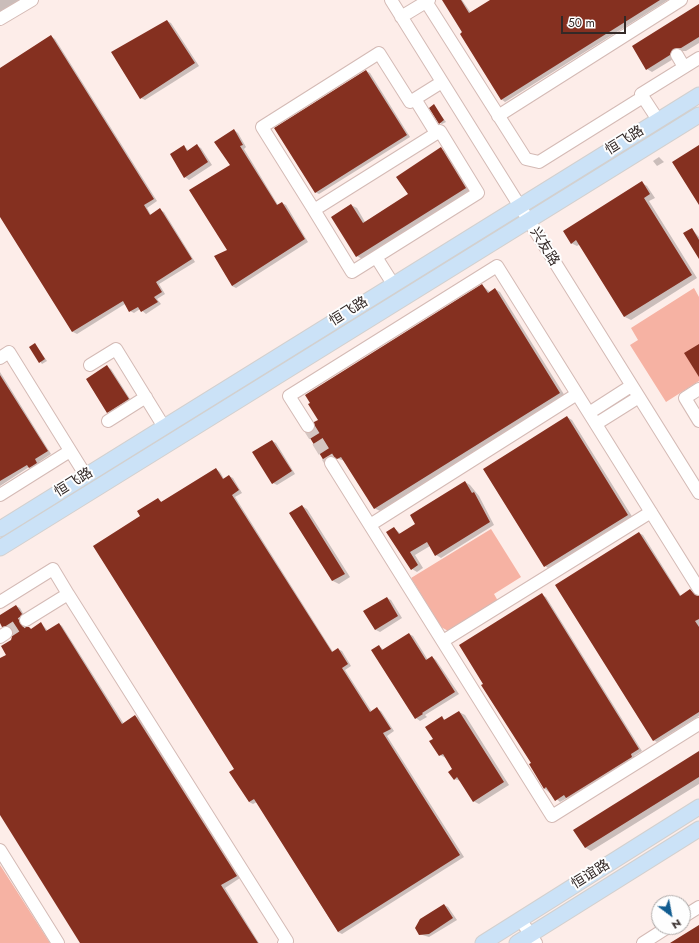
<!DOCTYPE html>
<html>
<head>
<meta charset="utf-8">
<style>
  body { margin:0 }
  #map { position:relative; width:699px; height:943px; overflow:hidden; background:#fdede9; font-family:Jost,sans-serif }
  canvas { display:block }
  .north { position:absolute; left:651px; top:895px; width:40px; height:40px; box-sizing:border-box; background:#fefefe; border:1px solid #ada9a8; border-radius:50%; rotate:148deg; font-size:11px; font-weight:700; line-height:16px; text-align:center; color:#332927 }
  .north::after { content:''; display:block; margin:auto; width:14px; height:18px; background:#115c90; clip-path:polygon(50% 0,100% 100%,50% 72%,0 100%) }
  .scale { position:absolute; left:561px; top:16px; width:65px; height:18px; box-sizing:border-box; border:2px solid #332927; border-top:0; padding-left:5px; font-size:12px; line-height:14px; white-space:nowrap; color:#332927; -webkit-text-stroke:3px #fefefe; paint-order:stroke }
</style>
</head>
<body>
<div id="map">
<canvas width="699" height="943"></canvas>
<div class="north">N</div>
<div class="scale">50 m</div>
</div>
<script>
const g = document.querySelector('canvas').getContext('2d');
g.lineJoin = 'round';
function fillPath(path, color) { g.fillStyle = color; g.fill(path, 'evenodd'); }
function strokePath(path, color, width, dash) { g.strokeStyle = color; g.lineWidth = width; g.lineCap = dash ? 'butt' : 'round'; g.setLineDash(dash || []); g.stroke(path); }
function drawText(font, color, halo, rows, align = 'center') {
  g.font = font + ' Jost,"Noto Sans SC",sans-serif'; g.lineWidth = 4; g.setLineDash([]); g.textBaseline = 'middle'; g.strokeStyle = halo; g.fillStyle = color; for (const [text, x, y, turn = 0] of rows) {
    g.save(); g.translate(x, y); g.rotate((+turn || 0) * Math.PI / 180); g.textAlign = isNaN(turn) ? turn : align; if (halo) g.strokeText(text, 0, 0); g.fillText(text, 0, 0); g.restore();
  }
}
fillPath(new Path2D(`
  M694,288L699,297V381L666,402L630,345L638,340L631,328Z
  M491,529L521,577L494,594L498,601L450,632L441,627L411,578Z
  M0,865L50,943H0Z`), '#f6b2a3');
fillPath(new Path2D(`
  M0,0H25L0,16Z
  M443,0H462L471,13L492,0H668L505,102L501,99Z
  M699,4V43L686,51H678L675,58L652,72L647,69Z
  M167,21L171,23L199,66L145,100L141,98Z
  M52,37L55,39L157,201L147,208L151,215L160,210L164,212L195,262L159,284L165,294L157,299L161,304L146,314L140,309L134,313L130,311L125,304L77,334L73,332L0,215V69Z
  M366,71L370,73L410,137L319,194L315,192Z
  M434,106L446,122L442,124L440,123Z
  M234,130L238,133L246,147L244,149L278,205L282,203L286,205L308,242L236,288L232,286L228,251Z
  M184,146L189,151L197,146L201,148L212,165L189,180L185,177Z
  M441,149L447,152L471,191L362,259L357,256L351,205L357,208L365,222L409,195Z
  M659,157L664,162L657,166L653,161Z
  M642,183L647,186L655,198L649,201L697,278L631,320L625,317L580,244L577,246L571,243Z
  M692,229L699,237V257Z
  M482,285L490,292L495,289L500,292L565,396L380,511L374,508L345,461L336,458L330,463L325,460L315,430Z
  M35,344L47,361L42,364L30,347Z
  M107,367L111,369L132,402L112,414L108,412Z
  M0,372L51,454L39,462L41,465L33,470L29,467L0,486Z
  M567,417L572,420L633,518L551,570L545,566L484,469Z
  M272,441L276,443L295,474L277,485L273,483Z
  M216,469L220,472L224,479L229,476L233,478L242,493L235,497L333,652L338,649L342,651L351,666L345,670L372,712L377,709L381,711L394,731L387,736L464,857L342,934L338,932L257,802L253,804L249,802L235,769L142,517L158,499L163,503Z
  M465,482L470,485L479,496L494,525L441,558L436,555L430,546L415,555L423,568L417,572L412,569L394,528L401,534L417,524Z
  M302,506L307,509L350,577L339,584L333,581L291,513Z
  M639,533L643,535L681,596L690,591L699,597V716L657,742L653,740Z
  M542,595L546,597L642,751L634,756L636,759L571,800L567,798L560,802L544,788L533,763Z
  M387,598L391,600L402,618L380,632L376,630L365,612Z
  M16,606L20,608L25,617L22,623L25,628L32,629L41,623L48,631L59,624L62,626L124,724L135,716L139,718L240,878L225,888L259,943H81L0,814V660L7,655L15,632L12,628L3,626L0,621V616Z
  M409,634L413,636L428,660L432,657L436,660L459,694L425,715L427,717L420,721L416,718L379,646L384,650Z
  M459,712L465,715L509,785L479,804L473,801L461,781L454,779V770L446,758L440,755L435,739L442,718L446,720Z
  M699,753V784L591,851L586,848L575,830Z
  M444,905L448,907L457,920L429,937L419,934Z`), '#0003');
fillPath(new Path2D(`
  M442,0H461L469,13L490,0H660L501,100L460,34L462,32Z
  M699,4V37L681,48L673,49L670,55L646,70L632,46Z
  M167,20L195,63L140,99L111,52Z
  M51,35L154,199L144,205L150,215L160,208L192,259L156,282L162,292L154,297L158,302L141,312L138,307L129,312L123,301L72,332L0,217V68Z
  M366,70L407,135L315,193L274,128Z
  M434,104L444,120L439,124L429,108Z
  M234,129L243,145L240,146L277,205L282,202L305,239L232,286L214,256L227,250L189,190L230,165L214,142Z
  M197,144L208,162L184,178L170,154L184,145L187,151Z
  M699,145V205L672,162Z
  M441,147L466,188L356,257L331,217L351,204L363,223L408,194L396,177Z
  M642,181L650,194L644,198L692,275L624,317L576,240L571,244L563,231Z
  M692,228L699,240V259L683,233Z
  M482,284L488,293L495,288L560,393L374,509L341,457L337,459L330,456L324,461L307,433L314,430V422L318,420L308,404L310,403L305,395Z
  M35,343L45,359L39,363L29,347Z
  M699,344V377L684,353Z
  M107,365L129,399L107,413L86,379Z
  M0,375L48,451L35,459L37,463L29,468L27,465L0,481Z
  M567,416L628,515L544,567L483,469Z
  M272,440L292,471L272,484L252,452Z
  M216,468L223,479L229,475L239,490L232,495L332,652L338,648L348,664L342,668L370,712L377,707L391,729L383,733L460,855L338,932L254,799L249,802L229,772L234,769L93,546L140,516L137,511L158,498L161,502Z
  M465,481L472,493L474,492L490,522L435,556L427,542L410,552L418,565L411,570L386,532L394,527L399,534L415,524L410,515Z
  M302,505L345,574L332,581L289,513Z
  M639,532L680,596L690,589L695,595L699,596V619L695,621L699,627V712L653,741L555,585Z
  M542,593L639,749L631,754L632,757L566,798L564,795L555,801L546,787L544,789L529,764L531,763L481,685L483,684L459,645Z
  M387,597L398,616L375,630L363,611Z
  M16,605L22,614L19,621L23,627H29L31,629L41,622L46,631L59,623L122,724L135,715L237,876L221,885L258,943H80L0,815V658L6,655L1,646L11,640L13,633L10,626L2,627L0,623V615Z
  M409,633L426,660L432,656L455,692L422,713L423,714L415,719L371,650L379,645L382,650Z
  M459,711L504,782L473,802L457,777L454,780L448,772L452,769L443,754L439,756L429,741L433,739L425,727L442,716L444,720Z
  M699,751V777L585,848L573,830Z
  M444,904L453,918L429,934L419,935L415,928L420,919Z
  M699,925V943H670Z`), '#853020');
strokePath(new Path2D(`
  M308,426L331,463
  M6,633L26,620`), '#d5c6c2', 12, [12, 6]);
const minor = new Path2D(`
  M391,0L699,493
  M425,0L526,159L539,162L643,97
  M401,17L429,0
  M0,19L32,0
  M677,55L684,67
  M415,99L436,133
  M498,116L681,0
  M658,120L641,94L699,58
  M314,210L262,127L379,53L410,102L442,82
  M376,257L352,272L314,210L440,131L478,193L376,257L393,284
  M0,358L9,352L86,476
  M90,365L116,349L164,427
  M699,389L685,398L699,421
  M589,413L631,386
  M108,421L146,397
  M596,424L639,397
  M308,426L289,396L497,266L699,589
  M331,463L552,816L699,724
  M0,495L70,451
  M370,525L577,394
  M0,602L53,569L68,594
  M26,620L68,594L287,941L284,943
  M0,637L6,633
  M443,641L651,512
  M0,850L58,943
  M683,917L699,907
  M520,919L536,943
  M643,943L668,927`);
const major = new Path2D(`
  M0,529L699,95
  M0,548L699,115
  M483,943L699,807
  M517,943L699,829`);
strokePath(minor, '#d4bab5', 14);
strokePath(major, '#d2d0cf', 17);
strokePath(minor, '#fff', 12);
strokePath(major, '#cbe2f7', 15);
drawText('14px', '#332927', '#fefefe', [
  ["恒飞路",625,141,-32],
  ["兴友路",544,247,58],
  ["恒飞路",349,312,-32],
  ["恒飞路",74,483,-32],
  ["恒谊路",591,875,-32]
]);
</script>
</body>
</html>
